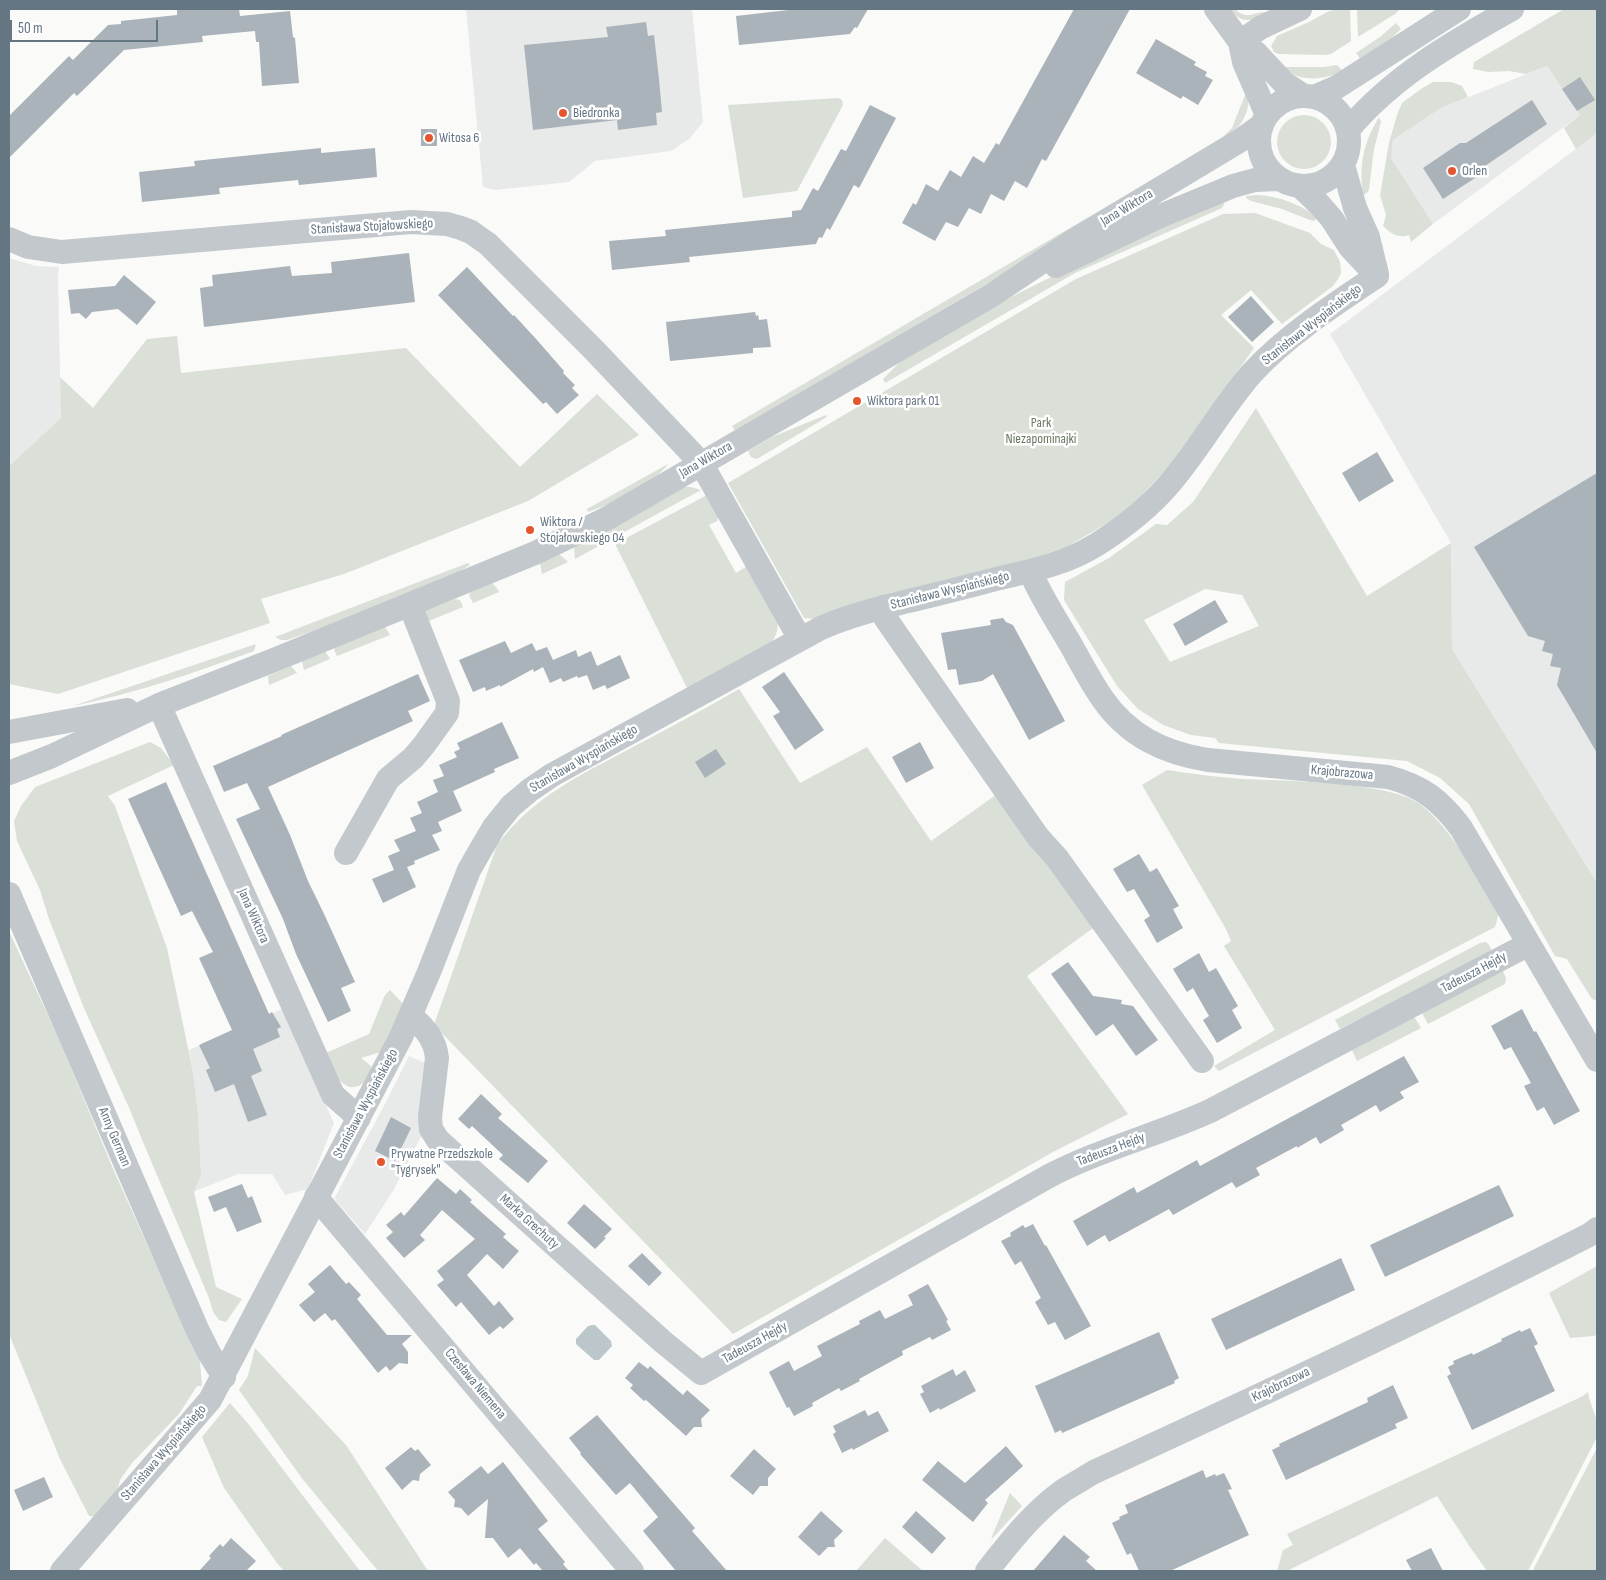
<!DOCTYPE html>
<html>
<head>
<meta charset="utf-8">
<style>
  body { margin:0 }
  #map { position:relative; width:1606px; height:1580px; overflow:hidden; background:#fafaf8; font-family:"Sofia Sans Condensed",sans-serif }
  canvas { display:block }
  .frame { position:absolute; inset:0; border:10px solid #657683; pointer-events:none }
  .scale { position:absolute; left:10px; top:20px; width:148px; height:22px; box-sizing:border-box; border:2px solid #657683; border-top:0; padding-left:6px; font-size:15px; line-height:18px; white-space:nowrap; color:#657683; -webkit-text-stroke:4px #fff; paint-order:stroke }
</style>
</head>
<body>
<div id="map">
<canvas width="1606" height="1580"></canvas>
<div class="frame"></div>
<div class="scale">50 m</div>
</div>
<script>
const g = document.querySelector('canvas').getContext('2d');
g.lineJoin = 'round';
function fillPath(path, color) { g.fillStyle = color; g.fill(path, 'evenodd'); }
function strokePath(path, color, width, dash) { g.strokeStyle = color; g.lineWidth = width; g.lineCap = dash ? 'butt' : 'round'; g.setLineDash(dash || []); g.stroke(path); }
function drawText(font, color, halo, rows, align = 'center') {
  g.font = font + ' "Sofia Sans Condensed",sans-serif'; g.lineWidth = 5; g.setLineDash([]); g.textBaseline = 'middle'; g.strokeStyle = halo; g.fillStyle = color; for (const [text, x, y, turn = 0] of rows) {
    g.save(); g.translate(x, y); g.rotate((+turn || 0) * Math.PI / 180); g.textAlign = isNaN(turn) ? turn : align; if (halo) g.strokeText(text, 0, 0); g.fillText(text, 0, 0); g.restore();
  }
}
fillPath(new Path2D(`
  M466,9H692L703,122L689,139L671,151L595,161L569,182L495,190L483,187Z
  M1547,66L1580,115L1433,224L1391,158L1393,140L1441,108Z
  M1597,133V883L1452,649L1451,543L1330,334Z
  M9,258L36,266L59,267L58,276L61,418L9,466Z
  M282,1009L334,1123L308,1189L285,1195L272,1174H238L193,1192L201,1173L198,1113L193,1072L189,1050Z
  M409,1056L427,1064L423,1133L393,1191L365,1234L336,1201L335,1197L385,1104Z`), '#e8e9e9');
fillPath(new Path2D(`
  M1229,9H1235C1249,23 1256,8 1271,13C1252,20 1244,26 1229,9Z
  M1336,9H1350L1351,41L1331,54L1325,55L1278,54L1274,52L1271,46L1277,36L1309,22L1327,12Z
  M1357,9H1400L1395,14L1358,37Z
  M1564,9H1597V133L1576,149L1564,128L1580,115L1547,66L1526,74L1509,71L1488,72L1473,69L1474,62Z
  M1396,23L1401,29L1385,44L1361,60L1356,53L1380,37Z
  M1337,65L1343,71C1325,80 1298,83 1283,67H1324Z
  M1433,82H1451L1462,86L1468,97L1441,108L1393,140L1391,158L1433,224L1411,242L1409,235C1399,239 1390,233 1383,226L1386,215L1380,195L1389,143L1397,115L1402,103L1421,89Z
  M1247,90C1253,107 1241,132 1223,137L1232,128Z
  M838,98L842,100L843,105L797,191L743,198L728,105Z
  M1277 142a27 27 0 1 1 54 0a27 27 0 1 1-54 0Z
  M1379,117L1381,122L1374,149L1369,189L1368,192L1363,195C1359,164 1363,144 1379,117Z
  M1203,150L1075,232L735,431L732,426Z
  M1257,195C1281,196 1300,205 1319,218L1313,221L1310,220L1282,209L1251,201L1246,198V196Z
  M1226,200L1222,208L1075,273L885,383L883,379L900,362L991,307L1063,271Z
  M1255,213L1310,233L1321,244L1334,250L1340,262L1341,273L1338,279L1333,286L1282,324L1251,290L1221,315L1254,348L1175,460L1132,506L1106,524L1068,546L1033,559L814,619L804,618L728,483L1076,279L1223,214Z
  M177,336L181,373L406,348L520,467L597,394L639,435L528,501L344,574L261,599L270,623L58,694L9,684V466L61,418L60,377L93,408L147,339Z
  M1256,408L1367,596L1451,543L1452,649L1597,883V1001L1592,999L1567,959L1555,956L1469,804L1440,778L1407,761L1219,743L1215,738L1191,735L1163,725L1138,709L1117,686L1064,600L1065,582L1109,558L1156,524L1167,525L1193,502ZM1205,589L1242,595L1259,626L1170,662L1144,620Z
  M826,415L827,417L757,459L751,457L748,451L772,437Z
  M668,464C653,485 613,503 588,512L587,509Z
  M682,487H691L701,490L575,559L574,547Z
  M707,495L720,514L717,521L709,525L736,573L749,565L777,616C779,628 777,635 770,645L688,690L615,544Z
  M559,554L568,562L542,574L540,563Z
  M468,563L470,565L449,578L342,621L287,640H281L275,637Z
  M492,583L497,588L499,592L473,603L469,595L471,592Z
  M455,599L460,600L463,607L424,623L423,611Z
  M385,627L390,635L337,656L334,650L335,647Z
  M256,644L254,651C193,673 137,693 73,706Z
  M325,651L330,659L304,670L302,661Z
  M291,666L297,673L269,685L268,676Z
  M739,689L800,783L867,747L931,841L1000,792L1096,926L1027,976L1128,1114L1053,1152L733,1334L434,1025L497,845C534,796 579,776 631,748C667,729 703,710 739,689Z
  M150,742L161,748L174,765L108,796L115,806L167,948L193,1072L198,1113L201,1174L194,1192L216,1287L242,1299L226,1322L219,1320L213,1312L209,1298L143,1142L130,1110L84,1008L49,919L40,890L17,841L14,821L21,806L35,787Z
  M1167,770C1192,774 1217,777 1242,779C1283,781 1391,781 1421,805C1454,831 1476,877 1499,912L1495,927L1219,1071L1214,1066L1275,1030L1224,946L1231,941L1226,929L1142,785Z
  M9,931L57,1035L114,1171L200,1362L202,1386H197L179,1414L132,1463L120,1480L117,1493L96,1517L89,1516L60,1459L9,1334Z
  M1486,942L1489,945L1493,953L1340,1029L1335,1020L1480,943Z
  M1502,969L1506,978L1505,984L1428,1024L1421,1011Z
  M390,990L405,1006L381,1052L361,1058L371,1066L373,1071C370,1075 366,1081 362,1084C342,1097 332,1067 326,1053L369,1034L385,995Z
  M1413,1015L1421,1028L1357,1061L1352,1050Z
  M1597,1266V1335L1593,1336L1570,1338L1549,1293Z
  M255,1348L346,1445L426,1568L429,1571H378L301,1477L239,1390L248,1376Z
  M1588,1392L1589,1398L1597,1421V1437L1528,1571H1487L1470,1547L1437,1496L1287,1571H1277L1283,1550L1293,1545L1287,1534L1583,1396Z
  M230,1403L250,1426L360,1571H284L277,1563L224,1488L202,1437Z
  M1597,1448V1571H1533L1534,1568Z
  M1010,1493L1022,1506L991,1540L993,1534Z
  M885,1538L923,1571H856Z`), '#dadfd7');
fillPath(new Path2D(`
  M592,1325H595L611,1341L612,1346L599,1360H594L576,1344V1339L588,1326Z`), '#bbc7cb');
fillPath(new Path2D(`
  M177,9H239L240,16L290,11L293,37L295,38L299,83L262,86L259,42H256L255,31L202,36L203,42L124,50L77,96L74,93L9,158V116L69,56L73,60L108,25L121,24V21L177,15Z
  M797,9H868L857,28L855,27L850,34L739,45L736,16Z
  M1074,9H1130L1046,161L1042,159L1027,188L1015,181L1004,201L991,194L981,214L969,208L958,227L946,222L935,241L902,223L913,203L916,205L926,184L938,191L950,170L961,177L973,156L984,163L996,143L999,145Z
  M646,22L648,36L654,35L659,79L662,112L656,113L657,125L618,130L617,120L533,130L524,45L608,37L606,27Z
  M1156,39L1196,62L1194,65L1207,72L1205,76L1213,80L1198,105L1183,96L1181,99L1136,73Z
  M1580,77L1595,100L1577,111L1562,89Z
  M1532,100L1547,124L1479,170L1481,174L1443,199L1423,168L1460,143H1466Z
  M870,105L896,118L859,188L854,185L830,230L827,228L822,238L819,237L816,244L689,257L690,262L612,270L609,241L666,236L665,230L792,217V211L801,210L813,188L818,191L841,149L846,151Z
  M421,129H437V146H421Z
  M321,148V153L375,148L377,177L299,185L298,180L219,188L220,194L142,202L139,172L195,166L194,161Z
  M409,253L415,302L204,327L200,288L213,286L212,275L290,266L292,276L332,273L331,262Z
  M467,267L513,316L514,315L537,340L564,371L563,373L575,385L572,388L579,395L557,414L546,402L543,404L438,295Z
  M124,275L156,302L137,325L118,309L92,312L86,319L79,313L71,314L68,290L115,286Z
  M1251,296L1274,322L1252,342L1228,317Z
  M755,312L756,316L758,315L759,320L767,319L771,347L753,348V353L670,361L666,322Z
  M1377,452L1394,481L1359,502L1342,473Z
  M1597,473V753L1557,685L1561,668L1550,666L1553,654L1542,651L1545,641L1528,636L1474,547Z
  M1215,600L1228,622L1185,646L1173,624Z
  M1003,618L1006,622L1013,625L1065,721L1029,740L993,674L982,681L959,685L956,669L948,670L941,633L991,625L990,620Z
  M505,641L511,653L532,643L536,651L547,647L553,660L576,650L578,657L591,651L597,666L620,655L630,678L607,689L605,685L593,690L587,675L578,678L577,676L563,682L561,678L550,683L543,667L534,672L533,669L500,687V685L486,691L485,687L473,692L459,660Z
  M784,672L824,730L795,750L773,716L780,712L762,687Z
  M418,674L430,701L408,711L413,721L268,787L290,835L308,881L325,916L355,982L341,988L351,1011L328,1022L296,954L283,919L236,819L260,809L247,783L224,792L213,766L282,736L281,735Z
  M502,722L519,758L494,769L495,772L453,791L462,811L438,822L442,831L432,835L440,850L414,861L415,864L407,867L416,887L383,903L372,879L394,870L388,856L400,851L394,840L416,831L410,818L422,813L417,802L438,792L433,780L444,776L439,765L457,757L454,752L460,749L457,743Z
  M920,742L934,768L906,783L892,757Z
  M716,749L726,764L705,778L695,762Z
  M166,782L269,1014L272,1012L281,1027L277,1029L280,1037L253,1049L262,1071L251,1076L267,1115L248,1122L234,1084L215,1092L206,1070L210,1068L199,1045L232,1030L199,958L213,952L192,911L181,916L128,799Z
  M1139,854L1150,872L1157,868L1179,906L1173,909L1183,928L1157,943L1144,920L1150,916L1134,889L1127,892L1113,869Z
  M1199,953L1209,972L1216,968L1238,1006L1232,1010L1242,1028L1217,1043L1203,1020L1209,1016L1193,988L1187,992L1173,969Z
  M1068,962L1093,996L1122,1000L1121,1004L1133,1006L1158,1040L1136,1056L1113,1024L1096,1036L1051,974Z
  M1522,1009L1534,1032L1536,1031L1580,1111L1554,1125L1544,1107L1537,1111L1524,1086L1531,1083L1511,1047L1504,1050L1491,1026Z
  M1404,1056L1419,1082L1400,1092L1404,1098L1380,1112L1376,1105L1341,1125L1344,1130L1320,1144L1316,1137L1297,1148V1146L1256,1168L1260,1175L1236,1188L1232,1182L1173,1215L1169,1209L1109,1242L1105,1235L1087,1246L1073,1221L1134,1187L1137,1193L1197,1160L1200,1166Z
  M481,1094L502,1114L498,1118L548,1161L528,1183L499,1159L503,1155L472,1126L469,1129L458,1119Z
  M391,1117L411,1128L395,1161L375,1151Z
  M437,1178L456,1194L460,1189L472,1200L470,1202L506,1234L503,1237L519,1251L503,1269L487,1254L467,1275L494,1306L499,1301L514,1319L503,1329L500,1326L489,1335L461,1302L456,1307L437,1285L444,1280L437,1271L475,1239L442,1210L420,1235L425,1240L404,1258L386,1238L393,1232L386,1225L401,1212L404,1216Z
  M242,1184L248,1198L252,1196L262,1222L237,1232L226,1207L214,1212L208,1197Z
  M1499,1185L1514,1216L1385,1277L1370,1245Z
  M584,1204L612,1229L604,1237L606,1238L595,1249L567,1223Z
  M1033,1224L1045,1246L1046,1245L1091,1326L1065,1340L1055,1322L1048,1325L1035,1302L1041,1298L1021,1261L1015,1265L1001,1241L1011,1236L1010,1233L1023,1225L1025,1228Z
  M642,1253L662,1273L649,1286L628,1266Z
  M1341,1258L1355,1290L1226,1350L1211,1319Z
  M330,1265L346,1284L349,1282L361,1295L357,1299L387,1335H412L402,1344L408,1352V1364L399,1363L390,1371L386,1366L378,1373L335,1319L332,1321L325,1313L314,1322L299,1305L315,1292L308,1284Z
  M928,1284L948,1320L946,1321L951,1330L932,1340L930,1337L902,1351L903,1355L859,1379L860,1381L841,1391L839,1388L812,1403L813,1406L794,1416L789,1407L787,1408L769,1372L789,1361L794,1371L822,1356L817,1346L860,1324L859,1321L880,1310L885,1319L913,1305L908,1295Z
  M1530,1328L1538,1344L1534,1346L1555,1391L1472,1430L1447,1376L1451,1374L1448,1367L1454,1364L1453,1361L1472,1353L1473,1355L1502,1341L1501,1339L1520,1330L1521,1332Z
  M1159,1332L1179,1378L1174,1381L1175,1383L1062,1433L1061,1430L1055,1433L1035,1386Z
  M639,1362L648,1369L650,1366L683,1395L687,1390L710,1410L701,1419L702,1427H694L686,1436L646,1400L644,1401L630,1388L633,1385L625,1378Z
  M953,1369L956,1376L965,1370L976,1391L940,1410L939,1408L930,1413L920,1394L924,1392L921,1386Z
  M1393,1385L1408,1418L1395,1424L1397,1428L1286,1480L1272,1450L1280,1446L1279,1444L1368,1402L1367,1398Z
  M865,1410L868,1416L878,1411L889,1431L853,1450L852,1448L842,1453L833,1434L836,1432L833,1426Z
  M597,1415L695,1528L692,1531L727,1571H676L643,1531L658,1517L630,1483L616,1495L580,1454L581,1453L569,1438Z
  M1006,1446L1023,1466L985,1500L988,1503L973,1522L922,1480L938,1461L965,1483Z
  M411,1447L415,1451L418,1449L431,1465L420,1474L419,1481L413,1480L402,1490L385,1468Z
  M754,1449L776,1469L768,1478V1486H760L753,1495L730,1476Z
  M503,1462L548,1521L538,1529L565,1562L563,1564L569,1571H543L536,1563L534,1565L520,1548L508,1558L493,1538H485L488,1499L468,1516L461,1508L454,1507L455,1500L448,1492L481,1466L488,1474Z
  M1203,1470L1206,1478L1215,1474L1216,1476L1224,1473L1232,1489L1228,1490L1249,1535L1170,1571H1139L1131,1553L1127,1555L1112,1523L1120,1519L1119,1517L1128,1513L1125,1505Z
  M44,1477L53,1497L23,1511L14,1490Z
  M821,1511L843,1531L834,1540L835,1547H828L819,1556L798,1537Z
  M916,1511L946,1538L932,1554L902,1527Z
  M1064,1535L1090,1557L1086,1561L1097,1571H1033Z
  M231,1538L256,1561L246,1571H199L211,1558L209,1556L220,1544L223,1547Z
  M1431,1548L1443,1571H1412L1406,1560Z`), '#aab3b9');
strokePath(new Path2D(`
  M1216,9L1240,42L1256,53L1284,83L1304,96
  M1240,42L1244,62L1267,115
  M1240,42L1260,28L1300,9
  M1259 141a45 45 0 1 1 90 0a45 45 0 1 1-90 0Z
  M1314,97L1337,87L1459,9
  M1348,130C1392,77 1453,42 1512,9
  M1343,165L1355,208L1368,237L1377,274
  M1301,187L1319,204L1332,219L1350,247L1377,276
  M9,239L28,247L62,252L411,222L447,224L461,228L471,232L488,244L594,350L701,463L800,639
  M1056,266L1158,217L1233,186L1255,180L1278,179
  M1030,571C1041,597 1057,621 1071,645C1081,663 1091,682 1102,698C1128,736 1164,753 1208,760L1388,777C1422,786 1440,800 1461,828L1597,1060
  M883,607L886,619L904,645L1038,837L1057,858L1202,1061
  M159,705L333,1095L359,1118
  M9,732L127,710
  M9,773L52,756L159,705L274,660L535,553L606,519L992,295L1073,241L1241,140L1262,125
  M346,853L388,779L413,758L424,745L447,713L448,701L410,605
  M9,894L197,1329L209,1353L224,1377
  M411,1016C425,1028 435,1039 437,1058L430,1117L431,1129L438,1140L662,1341L701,1373L1049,1176C1101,1149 1157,1135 1210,1111L1529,944
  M316,1197L632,1571
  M62,1571L210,1400L401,1037L429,972L469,870L481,849L494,827L511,806L530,790L552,775L821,628C850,615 878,609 908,601C939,594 969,586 1000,578C1032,571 1067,563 1096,545C1123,528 1150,507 1171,482C1200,448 1222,407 1252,373C1287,335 1335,304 1377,276
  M987,1571C1010,1542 1033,1512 1064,1490C1074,1484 1084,1478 1094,1472C1260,1396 1426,1318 1589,1235L1597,1229`), '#c3c8cc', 24);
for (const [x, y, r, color] of [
  [563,113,5,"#e4572e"],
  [429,138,5,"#e4572e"],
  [1452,171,5,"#e4572e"],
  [857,401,5,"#e4572e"],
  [530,530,5,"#e4572e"],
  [381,1162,5,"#e4572e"]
]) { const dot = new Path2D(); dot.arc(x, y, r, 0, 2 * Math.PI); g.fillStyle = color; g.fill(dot); strokePath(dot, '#fff', 2); }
drawText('14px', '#657683', '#fff', [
  ["Biedronka",573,113],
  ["Witosa 6",439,138],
  ["Orlen",1462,171],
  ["Wiktora park 01",867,401],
  ["Wiktora /",540,522],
  ["Stojałowskiego 04",540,538],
  ["Prywatne Przedszkole",391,1154],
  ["\"Tygrysek\"",391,1170]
], 'left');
drawText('14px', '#657683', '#fff', [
  ["Jana Wiktora",1127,208,-31],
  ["Stanisława Stojałowskiego",372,227,-3],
  ["Stanisława Wyspiańskiego",1312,325,-38],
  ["Jana Wiktora",706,460,-30],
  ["Stanisława Wyspiańskiego",950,591,-14],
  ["Stanisława Wyspiańskiego",584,759,-30],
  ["Krajobrazowa",1342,773,5],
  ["Jana Wiktora",253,916,66],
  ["Tadeusza Hejdy",1474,973,-28],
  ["Stanisława Wyspiańskiego",366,1104,-62],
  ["Anny German",114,1137,67],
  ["Tadeusza Hejdy",1111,1150,-21],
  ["Marka Grechuty",529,1222,42],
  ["Tadeusza Hejdy",755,1343,-29],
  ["Czesława Niemena",475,1384,50],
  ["Krajobrazowa",1281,1385,-26],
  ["Stanisława Wyspiańskiego",164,1453,-49]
]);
drawText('14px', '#687a64', '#fff', [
  ["Park",1041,423],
  ["Niezapominajki",1041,439]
]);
</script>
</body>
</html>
